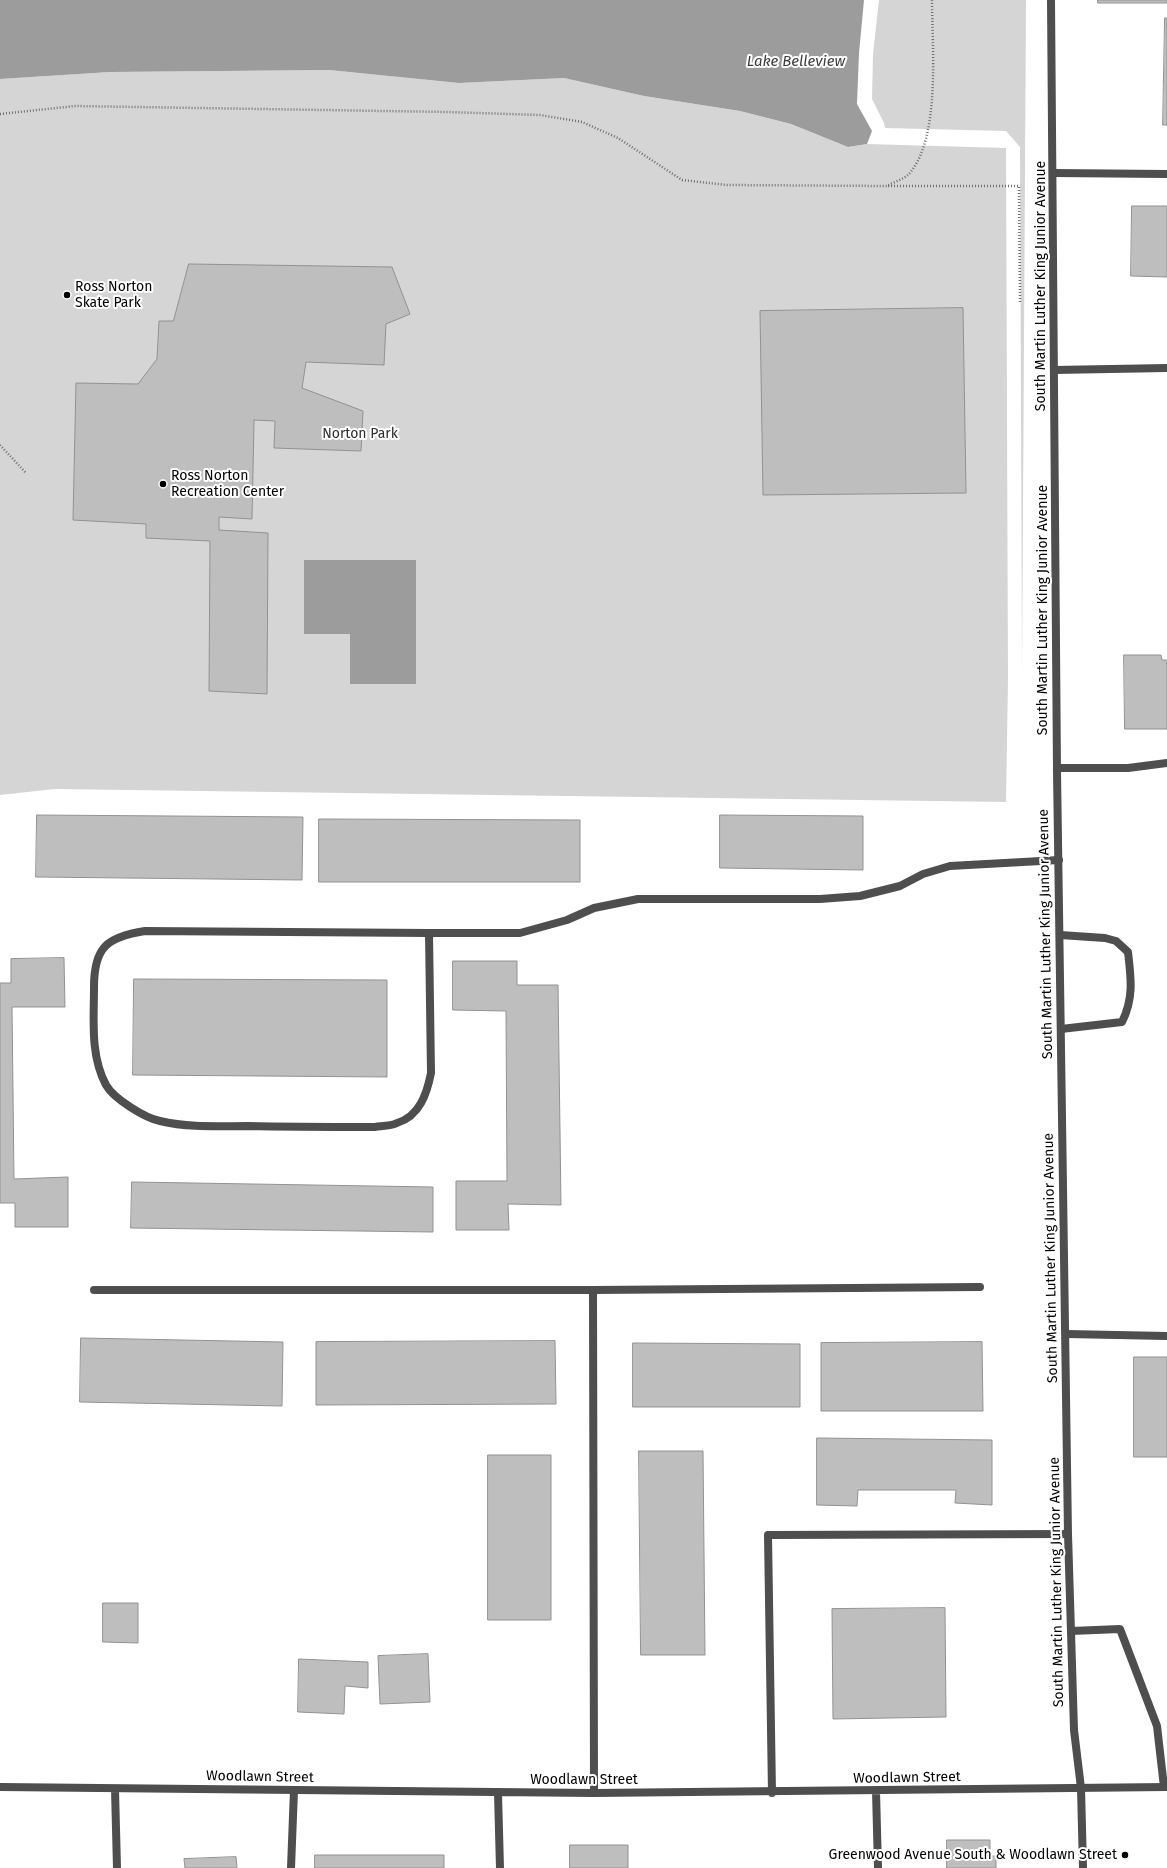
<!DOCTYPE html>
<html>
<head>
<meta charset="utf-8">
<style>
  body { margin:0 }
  canvas { display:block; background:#fff }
</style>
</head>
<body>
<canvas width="1167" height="1868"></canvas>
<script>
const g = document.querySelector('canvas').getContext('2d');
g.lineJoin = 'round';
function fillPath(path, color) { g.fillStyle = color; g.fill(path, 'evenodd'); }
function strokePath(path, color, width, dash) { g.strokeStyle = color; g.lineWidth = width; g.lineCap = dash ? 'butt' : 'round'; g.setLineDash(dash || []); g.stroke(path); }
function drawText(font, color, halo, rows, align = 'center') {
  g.font = font + ' "Fira Sans",sans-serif'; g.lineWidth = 4; g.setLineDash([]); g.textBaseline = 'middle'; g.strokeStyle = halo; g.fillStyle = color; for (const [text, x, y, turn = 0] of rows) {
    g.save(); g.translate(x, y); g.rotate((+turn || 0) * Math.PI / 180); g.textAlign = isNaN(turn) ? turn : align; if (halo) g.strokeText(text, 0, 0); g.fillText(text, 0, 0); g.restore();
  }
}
fillPath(new Path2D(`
  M879,0H1026L1022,679L1020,147L1006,131L885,128L884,123L872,99L873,54Z
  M329,70L459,83L564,78L644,96L740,111L791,124L848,147L867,144L1006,148L1008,679L1006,802L55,789L0,795V79L110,72Z`), '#d5d5d5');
fillPath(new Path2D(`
  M0,0H864L859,53L857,104L872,131L867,144L848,147L791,124L740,111L644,96L564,78L459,83L329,70L110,72L0,79Z
  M304,560H416V684H350V634H304Z`), '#9c9c9c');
const building = new Path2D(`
  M1098,0H1167V3H1098Z
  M1165,18H1167V125H1163Z
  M1132,206H1167V277L1131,276Z
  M189,264L392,267L410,314L386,324L384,365L306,362L302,388L363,411L361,451L274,448L275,421L254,420L252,519L219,517V530L268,533L267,694L209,691L210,541L146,538V524L73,520L76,383L138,384L157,359L159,321H173Z
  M963,308L966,493L763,495L760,311Z
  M1124,655H1161L1162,660H1167V729H1125Z
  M37,815L303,817L302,880L36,877Z
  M720,815L863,816V870L720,868Z
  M319,819L580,820V882H319Z
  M64,958L65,1007H12L14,1179L68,1177V1227H15V1203H0V983H11V959Z
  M453,961H517V985H558L561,1205L508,1204L509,1230H456V1181H507L506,1011L453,1010Z
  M134,979L387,980V1077L133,1075Z
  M132,1182L433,1187V1232L131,1228Z
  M81,1338L283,1342L282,1406L80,1402Z
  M555,1341L556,1404L316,1405V1342Z
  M982,1342L983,1411H821V1343Z
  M633,1343L800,1344V1407H633Z
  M1134,1357H1167V1457H1134Z
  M817,1438L992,1440V1505L955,1503L956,1490H858L857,1506L817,1505Z
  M639,1451H703L705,1655H641Z
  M488,1455H551V1620H488Z
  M103,1603H138V1643L103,1642Z
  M945,1608L946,1717L833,1719L832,1609Z
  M428,1654L430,1702L380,1704L378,1656Z
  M299,1659L368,1662V1688L345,1686L344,1714L298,1712Z
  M947,1840H990V1856H996V1868H947Z
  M570,1845H628V1868H570Z
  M315,1855H444V1868H315Z
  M236,1857L237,1868H185L184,1859Z`);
fillPath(building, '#bebebe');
strokePath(building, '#929292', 1);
strokePath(new Path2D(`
  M0,114L75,106L447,112L540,115L582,122L618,138L682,180L727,185L887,186C894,182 904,179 909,174C941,138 932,46 932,0
  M888,186H1019L1020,302
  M0,445L26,473`), '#707070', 2.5, [1, 2]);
strokePath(new Path2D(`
  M1053,173L1167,174
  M1054,370L1167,368
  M1057,768H1128L1167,763
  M1060,935L1105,938L1116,941L1128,952C1131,978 1134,998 1122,1022L1061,1029
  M1066,1334L1167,1336
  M1071,1631L1120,1629L1157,1726L1164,1787
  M291,1868L294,1790`), '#4e4e4e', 8);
strokePath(new Path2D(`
  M145,931L429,933L431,1073C427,1093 420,1116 397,1123C391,1126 382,1126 375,1127C333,1127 290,1127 248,1126C219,1126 189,1128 160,1121C145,1118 114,1099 106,1085C90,1055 94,1020 94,987C94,947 107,937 145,931Z
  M429,933H520L567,920L594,908L638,899H820L860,896L900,886L923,874L950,866L1059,860
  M94,1290H593
  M0,1787L594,1793L1167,1787
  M115,1789L117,1868
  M876,1791L878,1868
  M498,1793L500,1868
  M594,1793L593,1290L980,1287
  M772,1793L768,1535L1068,1534`), '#4e4e4e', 8);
strokePath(new Path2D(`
  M1051,0L1057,771L1068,1534L1074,1730L1081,1788L1083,1868`), '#4e4e4e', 8);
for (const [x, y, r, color] of [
  [67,295,4,"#000"],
  [163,484,4,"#000"],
  [1125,1855,4,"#000"]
]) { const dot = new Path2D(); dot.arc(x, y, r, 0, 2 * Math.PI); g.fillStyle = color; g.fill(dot); strokePath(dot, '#fff', 1.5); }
drawText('14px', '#000', '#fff', [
  ["South Martin Luther King Junior Avenue",1041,286,-90],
  ["South Martin Luther King Junior Avenue",1043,610,-90],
  ["South Martin Luther King Junior Avenue",1046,934,-91],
  ["South Martin Luther King Junior Avenue",1051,1258,-91],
  ["South Martin Luther King Junior Avenue",1057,1582,-91],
  ["Woodlawn Street",260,1777,1],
  ["Woodlawn Street",907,1778,-1],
  ["Woodlawn Street",584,1780]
]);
drawText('14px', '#000', '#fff', [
  ["Ross Norton",75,287],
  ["Skate Park",75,303],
  ["Ross Norton",171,476],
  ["Recreation Center",171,492],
  ["Greenwood Avenue South & Woodlawn Street",1117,1855,"right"]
], 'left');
drawText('14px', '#2c2c2c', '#fff', [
  ["Norton Park",360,434]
]);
drawText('italic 15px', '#3d3d3d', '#fff', [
  ["Lake Belleview",796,62]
]);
</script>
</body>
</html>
